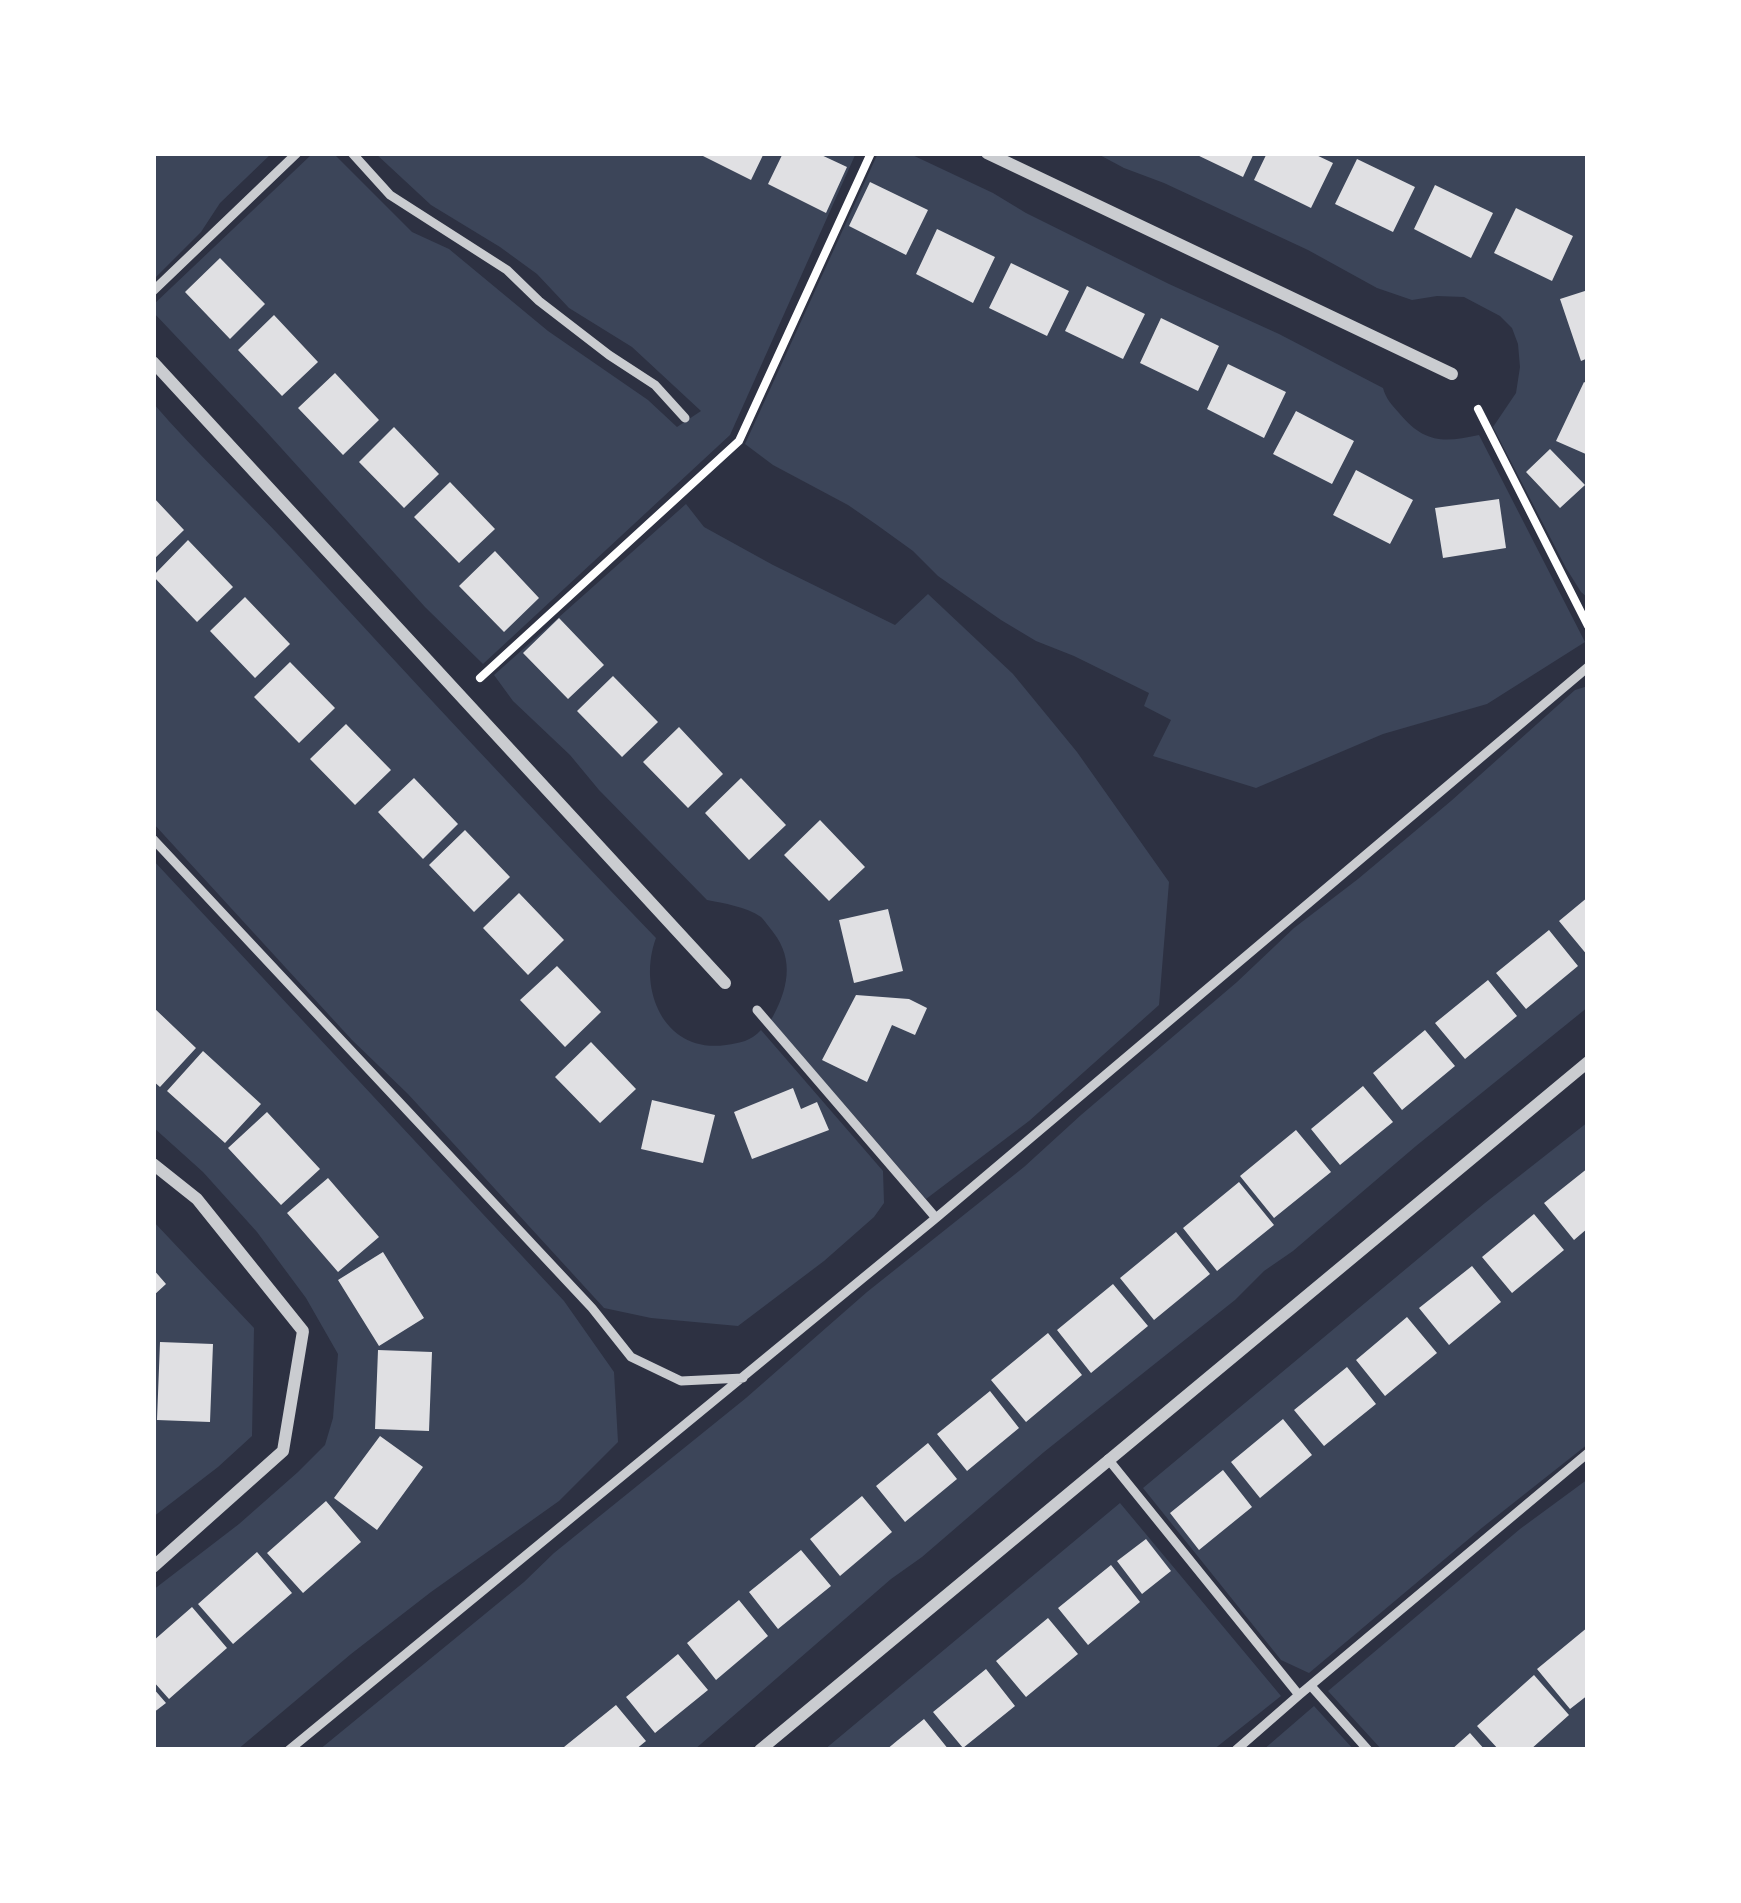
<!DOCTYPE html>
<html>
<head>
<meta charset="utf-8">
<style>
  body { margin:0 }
  #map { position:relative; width:1741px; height:1903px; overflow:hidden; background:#2d3142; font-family:"Exo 2",sans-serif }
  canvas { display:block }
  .frame { position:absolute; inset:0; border:156px solid #fff; pointer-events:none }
</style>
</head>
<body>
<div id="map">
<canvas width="1741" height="1903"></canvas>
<div class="frame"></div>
</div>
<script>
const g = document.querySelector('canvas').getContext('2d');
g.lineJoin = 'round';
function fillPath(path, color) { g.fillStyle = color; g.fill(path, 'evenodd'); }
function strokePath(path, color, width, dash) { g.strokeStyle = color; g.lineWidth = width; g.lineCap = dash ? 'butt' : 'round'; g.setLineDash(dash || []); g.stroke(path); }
fillPath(new Path2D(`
  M153,153H272L220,203L201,232L153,280Z
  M333,153L412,232L449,249L548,331L648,400L677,427L701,411L632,347L569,308L537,274L500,247L431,205L375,153H856L730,435L483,664L425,607L263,428L153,312V305L311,155Z
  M878,153H908L993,193L1026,213L1169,284L1279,334L1383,388C1386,399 1392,405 1399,413C1424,443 1443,443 1479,435L1585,642L1487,704L1383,734L1256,788L1153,756L1171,720L1144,706L1149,693L1074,656L1036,641L1001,620L938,576L913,551L877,525L848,505L773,465L745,444Z
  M1096,153H1588V598L1581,592L1566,568L1493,427L1516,393L1520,367L1518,344L1512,328L1500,316L1464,297L1437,296L1412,300L1377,288L1308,250L1164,183L1124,168Z
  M153,403C197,454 247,500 292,549C412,680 533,810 656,938C637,989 664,1054 726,1045C740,1043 751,1041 761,1030L883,1171L884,1203L874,1217L824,1261L738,1326L651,1318L604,1308L408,1094L352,1040L153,823Z
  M686,504L704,527L773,565L895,625L928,594L1013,674L1077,752L1169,882L1159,1005L1029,1121L926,1199L771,1020C788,990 795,960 773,932C771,929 763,919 761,917C747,907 723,903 707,900L599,790L570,755L513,701L494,675Z
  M1588,686V1007L1416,1146L1293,1251L1264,1271L1235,1300L1044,1452L922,1557L891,1579L694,1750H319L524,1582L554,1553L746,1398L867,1292L1024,1167L1081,1115L1237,982L1294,928L1358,879L1451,801L1575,690Z
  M153,860L564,1301L614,1372L618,1442L559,1501L431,1592L351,1654L237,1750H153V1590L239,1524L298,1472L325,1445L333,1418L338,1354L306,1298L257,1232L203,1172L153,1127Z
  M1588,1122V1444L1483,1527L1309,1673L1281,1660L1143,1488L1485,1203Z
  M153,1221L254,1328L252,1436L218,1467L153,1517Z
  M1588,1479V1745L1583,1750H1382L1328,1691L1520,1529Z
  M1120,1503L1281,1696L1213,1750H824Z
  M1314,1706L1354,1750H1263Z`), '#3c4559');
fillPath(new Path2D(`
  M697,153H764L751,180Z
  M783,153H817L847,167L826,213L768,184Z
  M1193,153H1254L1243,177Z
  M1267,153H1312L1333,163L1311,208L1254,180Z
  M1357,159L1415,187L1393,232L1335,204Z
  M870,182L928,210L906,255L849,226Z
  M1435,185L1493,213L1471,258L1414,229Z
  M1516,208L1573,236L1552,281L1494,253Z
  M937,229L995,257L973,303L916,274Z
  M220,258L265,304L230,339L185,292Z
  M1011,263L1069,291L1047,336L989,308Z
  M1087,286L1145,314L1123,359L1065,331Z
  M1588,290V358L1581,361L1560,299Z
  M274,315L318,362L282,396L238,350Z
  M1161,318L1219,346L1198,391L1140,363Z
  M1228,364L1286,392L1264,438L1207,409Z
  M335,373L379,420L343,455L298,408Z
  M1584,382L1588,384V455L1556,441Z
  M1296,411L1354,441L1332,484L1273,454Z
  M394,427L439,474L404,508L359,462Z
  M1550,449L1585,485L1560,508L1526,472Z
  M1356,470L1413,500L1390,544L1333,515Z
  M450,482L495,529L459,563L414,517Z
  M153,497L184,530L153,560Z
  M1499,499L1506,548L1443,558L1435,508Z
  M188,540L233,587L197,622L153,576Z
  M495,551L539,598L504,632L459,586Z
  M245,597L290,644L255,678L210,631Z
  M559,618L604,665L568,699L523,653Z
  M290,662L335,708L299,743L254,697Z
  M613,676L658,722L622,757L577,711Z
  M346,724L391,770L355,805L310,759Z
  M679,727L723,774L688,808L643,762Z
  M414,778L458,824L423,859L378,812Z
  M741,778L786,825L749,860L705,813Z
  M820,820L865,867L829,901L784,855Z
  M465,830L510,877L474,912L429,865Z
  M519,893L564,940L528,975L483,928Z
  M1588,897V956L1559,921Z
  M888,909L903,971L854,983L839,920Z
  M1549,930L1578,966L1526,1009L1496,973Z
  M557,966L601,1012L565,1047L520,1000Z
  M1488,980L1517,1016L1465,1059L1435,1023Z
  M856,995L909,999L927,1008L915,1035L892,1025L867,1082L822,1060Z
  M153,1007L196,1048L160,1087L153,1081Z
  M1425,1030L1455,1066L1402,1110L1373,1073Z
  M591,1042L636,1089L600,1123L555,1077Z
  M203,1051L261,1104L225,1143L167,1091Z
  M1363,1086L1393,1122L1340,1165L1311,1129Z
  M793,1088L801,1109L817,1102L829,1130L752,1159L734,1112Z
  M652,1100L715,1115L703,1163L641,1149Z
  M267,1112L320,1169L281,1205L228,1148Z
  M1296,1130L1331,1172L1274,1218L1240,1176Z
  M1588,1168V1228L1574,1240L1544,1203Z
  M328,1178L379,1237L338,1272L287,1213Z
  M1239,1182L1274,1225L1217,1271L1183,1228Z
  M1534,1214L1564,1250L1512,1293L1482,1257Z
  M1176,1232L1210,1274L1154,1320L1120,1278Z
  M383,1252L424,1318L379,1346L338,1280Z
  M1472,1266L1501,1302L1449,1345L1419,1308Z
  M153,1269L166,1284L153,1296Z
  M1113,1284L1148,1326L1091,1373L1057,1330Z
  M1407,1317L1437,1353L1385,1396L1356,1360Z
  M1048,1333L1082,1375L1026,1422L991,1380Z
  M160,1342L213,1344L210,1422L157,1420Z
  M378,1350L432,1352L429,1431L375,1429Z
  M1347,1367L1376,1404L1324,1446L1294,1410Z
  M990,1391L1019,1428L967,1471L937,1434Z
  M1283,1419L1312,1455L1260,1498L1231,1462Z
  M380,1436L423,1467L377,1530L334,1498Z
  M928,1443L957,1479L905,1522L876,1486Z
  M1223,1470L1252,1507L1199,1550L1170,1513Z
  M862,1496L892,1532L840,1576L810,1539Z
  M326,1501L361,1542L303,1593L267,1553Z
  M1146,1539L1171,1571L1142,1594L1117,1561Z
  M801,1550L831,1586L778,1629L749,1592Z
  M257,1552L292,1593L233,1644L198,1604Z
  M1111,1565L1140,1602L1088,1645L1058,1608Z
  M739,1600L768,1636L716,1680L687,1643Z
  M192,1607L227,1648L169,1699L153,1681V1641Z
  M1048,1618L1078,1654L1026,1697L996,1661Z
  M1588,1627V1695L1570,1709L1537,1669Z
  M678,1654L708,1690L655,1733L626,1697Z
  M986,1669L1015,1706L963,1748L933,1712Z
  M1534,1675L1569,1715L1530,1750H1499L1477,1726Z
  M153,1688L166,1703L153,1713Z
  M616,1705L646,1741L635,1750H567L564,1747Z
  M924,1719L949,1750H886L898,1740Z
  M1470,1733L1485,1750H1451Z`), '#e0e0e3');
strokePath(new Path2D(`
  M1478,409L1588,626
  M480,678L739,441L871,153`), '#fff', 8);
strokePath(new Path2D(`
  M352,153L390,195L507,270L539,301L609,355L655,385L685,418
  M153,291L297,153
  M153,839L592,1308L631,1357L681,1381L743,1378
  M757,1010L936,1218
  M1108,1459L1299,1695L1236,1750
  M1311,1686L1368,1750
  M1299,1695L1588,1453
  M289,1750L936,1218L1588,667`), '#caccd0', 9);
strokePath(new Path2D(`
  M987,153L1452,374
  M153,362L725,983
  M153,1164L197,1199L303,1331L283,1451L153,1567
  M760,1750L1588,1062`), '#caccd0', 12);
</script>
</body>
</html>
